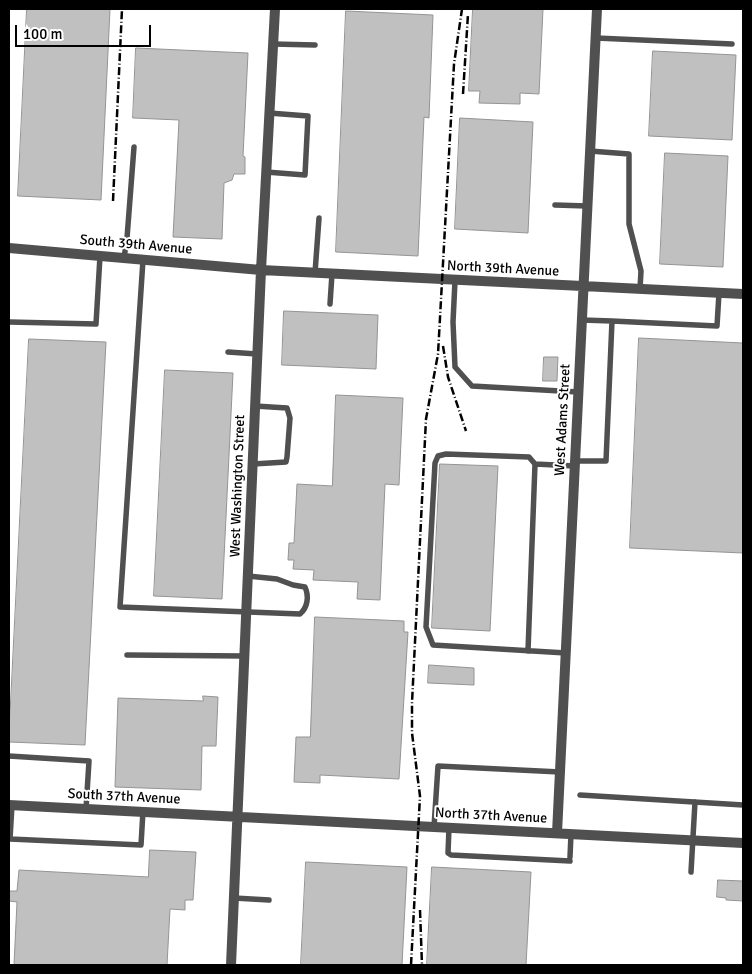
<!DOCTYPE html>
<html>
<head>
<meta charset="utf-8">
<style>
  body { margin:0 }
  #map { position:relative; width:752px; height:974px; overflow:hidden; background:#fff; font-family:Signika,sans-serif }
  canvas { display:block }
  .frame { position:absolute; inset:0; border:10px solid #000; pointer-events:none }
  .scale { position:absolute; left:15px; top:25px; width:136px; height:22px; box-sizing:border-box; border:2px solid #000; border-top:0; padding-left:6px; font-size:15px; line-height:18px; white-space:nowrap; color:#000; -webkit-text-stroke:4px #fff; paint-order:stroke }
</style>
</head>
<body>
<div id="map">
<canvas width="752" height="974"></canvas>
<div class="frame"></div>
<div class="scale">100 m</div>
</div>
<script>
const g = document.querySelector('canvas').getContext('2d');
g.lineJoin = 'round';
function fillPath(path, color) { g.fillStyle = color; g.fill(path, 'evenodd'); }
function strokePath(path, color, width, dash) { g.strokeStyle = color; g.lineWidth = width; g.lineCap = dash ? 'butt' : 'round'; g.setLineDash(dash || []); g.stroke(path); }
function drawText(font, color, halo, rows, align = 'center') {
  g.font = font + ' Signika,sans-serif'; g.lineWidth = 4; g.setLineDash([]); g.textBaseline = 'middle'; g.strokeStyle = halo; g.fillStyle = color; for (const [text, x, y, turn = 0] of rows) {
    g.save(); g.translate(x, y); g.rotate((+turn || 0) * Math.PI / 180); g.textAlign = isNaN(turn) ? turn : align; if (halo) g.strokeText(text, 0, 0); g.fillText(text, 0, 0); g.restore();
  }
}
const building = new Path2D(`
  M27,9H110L101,200L18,196Z
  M473,9H543L539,94L520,93V104L479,103L480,91H469Z
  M346,11L433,15L429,118L424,117L418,256L336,252Z
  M136,48L248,53L243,156L245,157V174H234L232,180L224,183L222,239L173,237L179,120L133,118Z
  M653,51L736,55L732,140L649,136Z
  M460,118L533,122L528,233L455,229Z
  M665,153L728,156L723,267L660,264Z
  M284,311L378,315L376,369L282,365Z
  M639,338L743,343V553L630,548Z
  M29,339L106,342L85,745L9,742Z
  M544,357H558L557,381H543Z
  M165,370L233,373L222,599L154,596Z
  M336,395L403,398L399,485L385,484L380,600L357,599L358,582L313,580L314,570L293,569L294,560H288L289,543H294L297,484L332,486Z
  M440,464L498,466L490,631L432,628Z
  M315,617L404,621V632H408L399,779L320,775V783L294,782L296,737H310Z
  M429,665L474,668V685L428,683Z
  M203,696L218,697L216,746H202L201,790L115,787L118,698L203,701Z
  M150,850L196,852L193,900H185V910L170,909L167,965H14L17,902L9,901V891H17L19,870L148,877Z
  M306,862L407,867L402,965H301Z
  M432,867L531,872L526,965H427Z
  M718,880L743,881V901L726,900V898L717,897Z`);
fillPath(building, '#c0c0c0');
strokePath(building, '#949494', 1);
strokePath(new Path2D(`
  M596,38L732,44
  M273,44L315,45
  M590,151L629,154V224L641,271L640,289
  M266,172L305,175L308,116L269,113
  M555,205L587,206
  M124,258L127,238L134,147
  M143,260L120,607L300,614C308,607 309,596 305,587L293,585L277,579L248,576
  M315,273L319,218
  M455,281L453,322L455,367L472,386L578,392
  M330,304L332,274
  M612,321L717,326L719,293
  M9,322L96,324L100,256
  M228,352L257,354
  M575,461H606L612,321L582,320
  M253,464L286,462L287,457L290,418L287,408L255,406
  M528,651L535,464
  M566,653L433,645L426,627L435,463L438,456L446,454L529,457L535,464L575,466
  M127,655L244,656
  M9,756L89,761L86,809
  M580,795L743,805
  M12,805L10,839L141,845L143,811
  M434,827L438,766L560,772
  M449,828L448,853L451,855L570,861
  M570,857L571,834
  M691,872L695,802
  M234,898L269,900`), '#505050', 5.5);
strokePath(new Path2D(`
  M9,248L261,270L743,294
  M9,805L743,843
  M557,833L597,9
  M231,965L261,270L275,9`), '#505050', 10);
strokePath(new Path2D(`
  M463,94L468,14
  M113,201L122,9
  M443,346L448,377L466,431
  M420,910L422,965
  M411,965L420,796L412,733V703L426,419L438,354L454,64L462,9`), '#000', 2.5, [8, 2.5, 1, 2.5]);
drawText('14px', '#000', '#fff', [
  ["South 39th Avenue",136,245,5],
  ["North 39th Avenue",503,269,3],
  ["West Adams Street",563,420,-87],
  ["West Washington Street",238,486,-88],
  ["South 37th Avenue",124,797,3],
  ["North 37th Avenue",491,816,3]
]);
</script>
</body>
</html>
